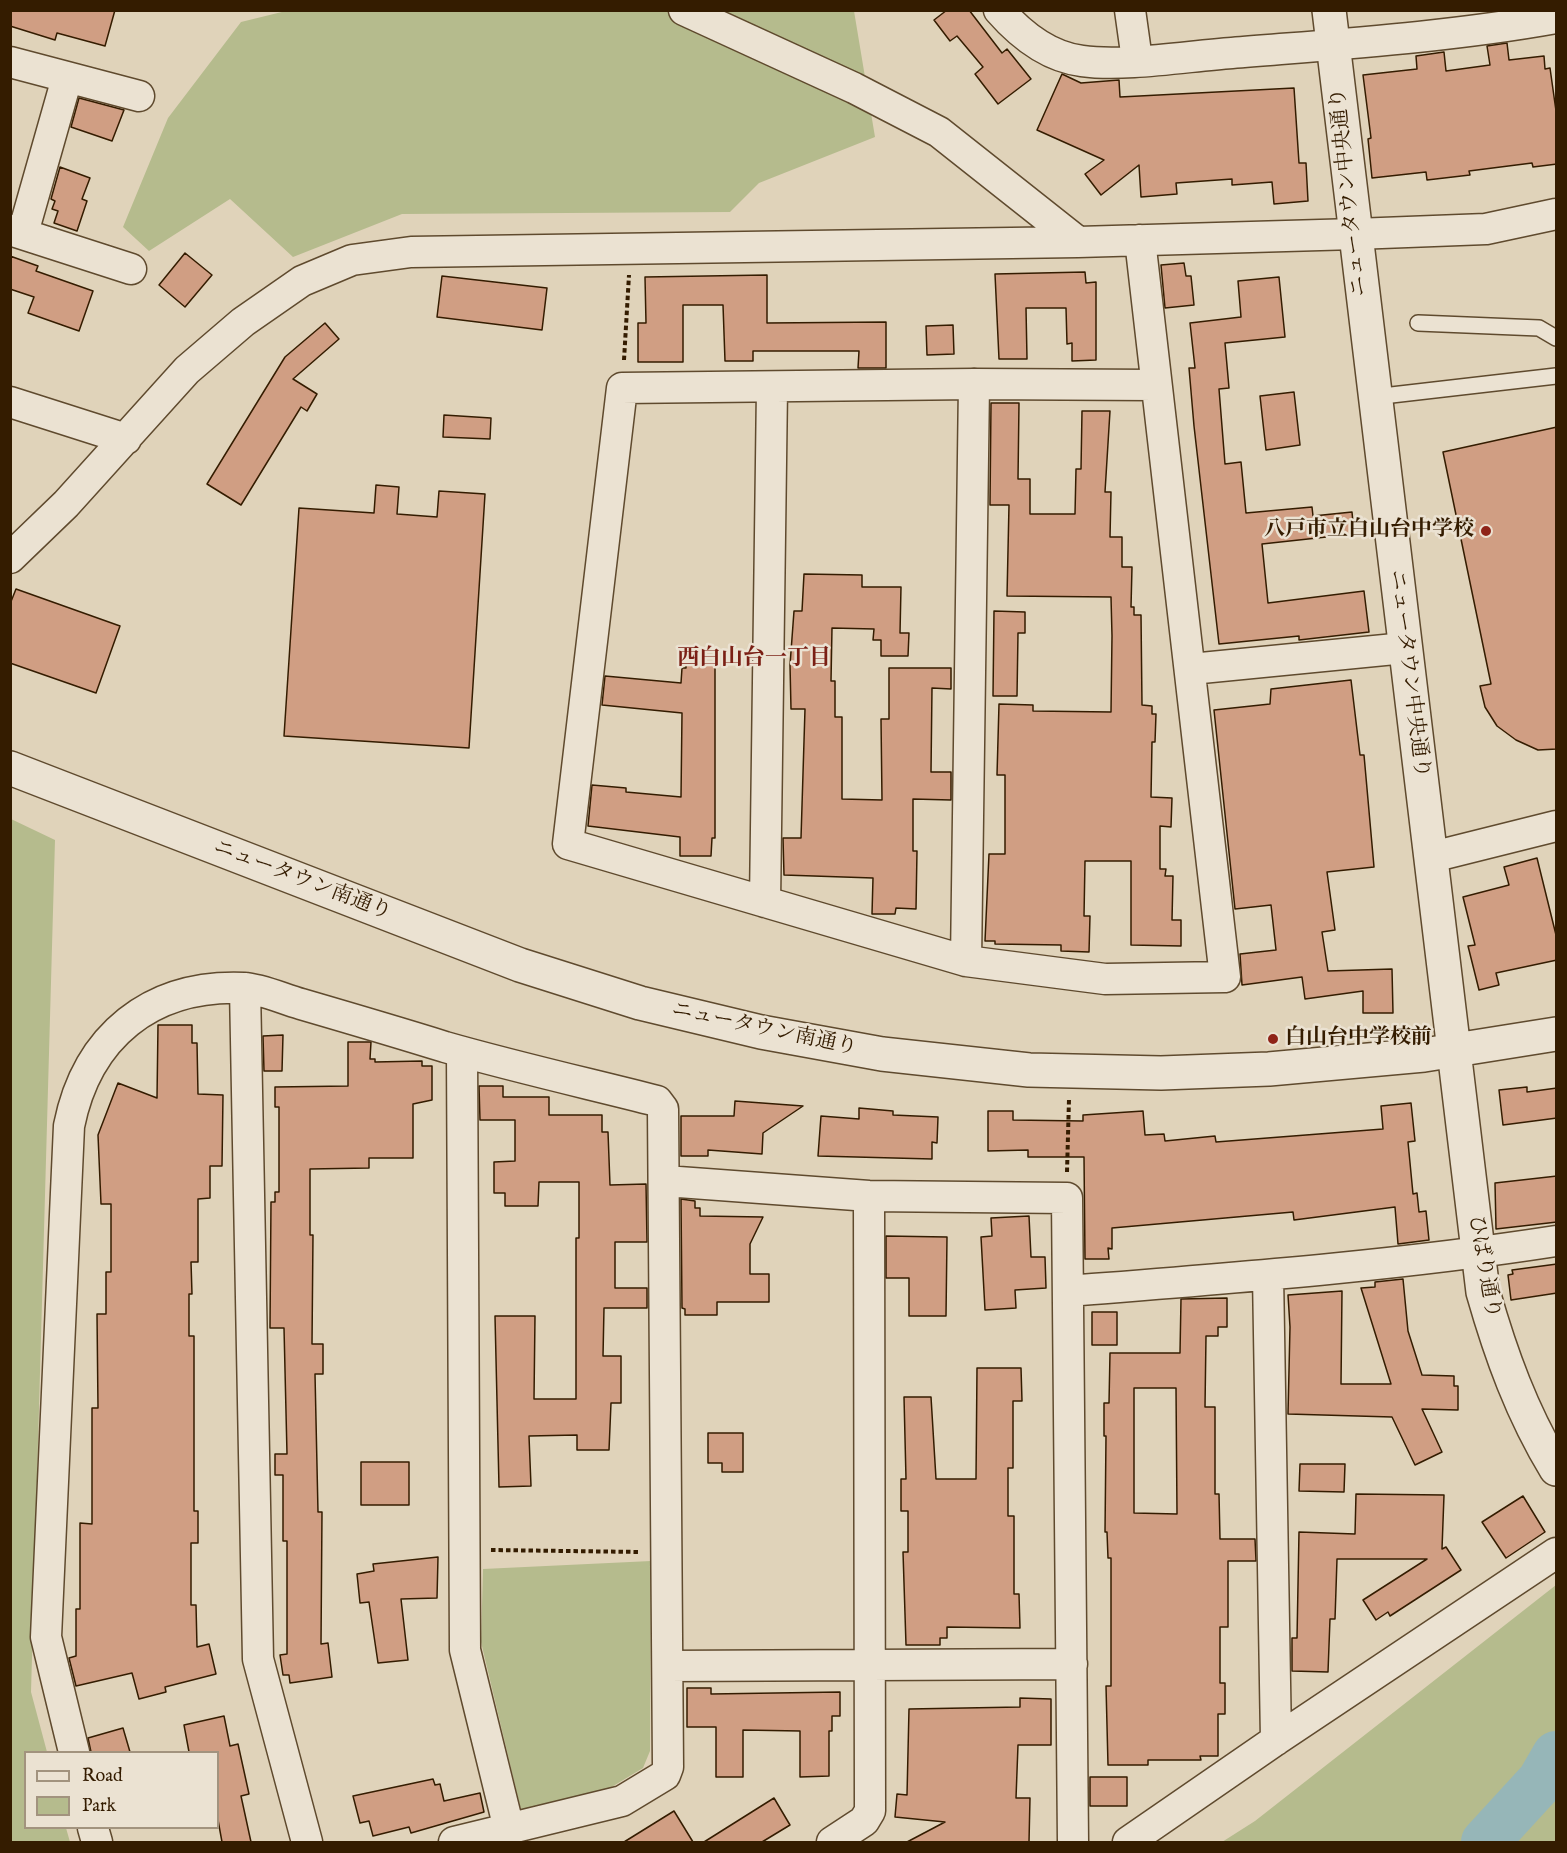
<!DOCTYPE html>
<html>
<head>
<meta charset="utf-8">
<style>
  body { margin:0 }
  #map { position:relative; width:1567px; height:1853px; overflow:hidden; background:#e0d3ba; font-family:"IM FELL English",serif }
  canvas { display:block }
  .frame { position:absolute; inset:0; border:12px solid #341c00; pointer-events:none }
  .legend { position:absolute; left:24px; top:1751px; width:195px; height:78px; box-sizing:border-box; background:#ebe2d2; border:2px solid #a2937e; margin:0; padding:8px 10px; list-style:none; font-size:18px; color:#341c00 }
  .legend li { display:flex; align-items:center; gap:12px; height:30px }
  .legend b { width:30px; border:2px solid #a2937e }
</style>
</head>
<body>
<div id="map">
<canvas width="1567" height="1853"></canvas>
<div class="frame"></div>
<ul class="legend">
<li><b style="height:8px;background:#ebe2d2"></b>Road</li>
<li><b style="height:16px;background:#b5bb8d"></b>Park</li>
</ul>
</div>
<script>
const g = document.querySelector('canvas').getContext('2d');
g.lineJoin = 'round';
function fillPath(path, color) { g.fillStyle = color; g.fill(path, 'evenodd'); }
function strokePath(path, color, width, dash) { g.strokeStyle = color; g.lineWidth = width; g.lineCap = dash ? 'butt' : 'round'; g.setLineDash(dash || []); g.stroke(path); }
function drawText(font, color, halo, rows, align = 'center') {
  g.font = font + ' "IM FELL English","Noto Serif JP",serif'; g.lineWidth = 5; g.setLineDash([]); g.textBaseline = 'middle'; g.strokeStyle = halo; g.fillStyle = color; for (const [text, x, y, turn = 0] of rows) {
    g.save(); g.translate(x, y); g.rotate((+turn || 0) * Math.PI / 180); g.textAlign = isNaN(turn) ? turn : align; if (halo) g.strokeText(text, 0, 0); g.fillText(text, 0, 0); g.restore();
  }
}
fillPath(new Path2D(`
  M290,10L854,11L875,137L759,183L730,212L402,214L293,257L230,199L149,251L123,227L168,118L241,22Z
  M11,819L55,840L31,1692L47,1752H26V1828H66L70,1842H11Z
  M651,1561L650,1751L643,1768L605,1791L521,1810L481,1642L483,1569Z
  M1556,1585V1842H1222L1255,1821Z`), '#b5bb8d');
strokePath(new Path2D(`
  M1485,1842L1541,1781L1556,1755`), '#96b6b8', 48);
const building = new Path2D(`
  M10,10H115L105,46L57,33L55,40L10,26Z
  M947,10H969L1002,53L1007,49L1031,79L998,104L975,74L983,67L957,36L950,41L934,20Z
  M1507,43L1509,60L1544,56L1545,69L1550,68L1557,118V164L1533,167L1532,163L1469,171L1470,175L1427,180L1426,172L1372,178L1368,139L1371,138L1363,75L1417,69L1416,56L1444,52L1446,71L1490,65L1487,46Z
  M1062,74L1081,83L1119,80L1120,97L1294,88L1299,163H1306L1308,201L1274,204L1272,182L1232,185V179L1176,183L1177,194L1141,197L1139,165L1101,195L1085,174L1104,160L1037,130Z
  M79,98L124,110L112,141L71,127Z
  M60,167L90,178L82,199L87,201L77,231L54,223L58,211L52,209L55,201L51,199Z
  M185,253L212,275L185,307L159,285Z
  M10,256L38,266L36,271L93,291L79,331L28,313L34,297L10,289Z
  M1184,263L1186,276H1191L1194,305L1165,308L1161,265Z
  M1085,272L1086,283L1096,282V360L1072,361V343L1067,344L1066,308H1026L1027,359H999L995,274Z
  M767,275V323L886,322V368H858L859,351H753V361H725L723,305H683V362H638V323H646L645,277Z
  M442,276L547,288L542,330L437,317Z
  M1279,277L1285,337L1225,343L1229,388L1219,389L1225,464L1241,462L1246,513L1312,507L1313,516L1352,512L1354,534L1262,544L1268,603L1364,591L1369,632L1299,640V636L1219,644L1194,426L1189,368H1195L1190,323L1241,317L1238,281Z
  M325,323L339,339L293,379L317,394L307,411L301,407L241,505L207,484L285,357Z
  M953,325L954,354L927,355L926,326Z
  M1294,392L1300,445L1266,450L1260,396Z
  M991,403H1019L1018,479H1030V514H1075L1076,469H1081L1082,411H1110L1105,492H1111L1110,537H1122V567H1132L1131,607H1134V615H1141L1142,705L1152,706V714H1156L1155,742H1152L1151,797L1172,798L1171,827L1160,826V869H1166L1165,876H1173L1172,920H1181V946L1131,945V861H1085L1084,916H1090L1089,952L1061,951V945L995,944V941H985L989,854H1005V775H997L999,704L1033,705V711L1111,712L1112,636L1111,597L1007,596L1009,505H990Z
  M444,415L491,418L490,439L443,437Z
  M1557,427V749L1538,750L1516,740L1497,726L1485,707L1480,686L1491,684L1443,452Z
  M376,485L399,487L397,514L437,517L439,491L485,494L469,748L284,736L299,508L374,513Z
  M804,574L862,575V587H901L900,633H909L908,656H881V640H873L874,629L832,628L831,681H835V717H842V799L882,800L881,719H889V668H951V689L932,688L931,772H951V800L913,799V851H917L916,909L896,908L895,914H872L873,878L784,875L783,838H801L805,709H791L790,665L794,611H802Z
  M16,589L120,626L96,693L10,663V604Z
  M994,611L1025,612V633H1018L1017,696H993Z
  M686,662H715V838H712L711,856H680V837L588,826L592,785L626,788V792L681,797L682,713L602,705L605,676L681,683L682,668H686Z
  M1351,680L1360,755H1364L1374,867L1327,872L1335,930L1322,932L1328,971L1392,969L1393,1013H1363V991L1305,999L1302,977L1242,985L1240,954L1276,950L1271,905L1235,909L1214,710L1270,704L1271,689Z
  M1537,858L1557,939V960L1496,973L1499,985L1479,990L1468,946L1475,945L1463,897L1509,885L1504,867Z
  M158,1025H192V1043H197L198,1094L223,1095L222,1166H210V1198L198,1199V1262H191L192,1294H189V1336H194V1511H198V1543H191V1605H196L197,1647L209,1644L216,1674L165,1687L166,1692L139,1699L132,1673L76,1686L69,1658L76,1656V1609H80V1523L92,1524V1408H98L97,1314H106V1272H111V1204H101L98,1135L118,1083L157,1098Z
  M283,1035L282,1071H264L263,1036Z
  M348,1042H371L370,1059H375V1062L422,1061V1066H432V1100L413,1104V1158H369V1168L310,1169V1235H313L312,1344H323V1374H315L318,1512H322L321,1644L328,1643L332,1677L290,1683L289,1675H283L280,1655L287,1654V1541H283V1475H275V1454H287L284,1328H270L271,1202H275V1192H279V1107H275V1087L348,1086Z
  M479,1086H503V1097H549V1115H602V1132H608L610,1185L646,1184L647,1242H615V1288H647V1308H604L603,1356H621V1403H611L609,1450H577V1435L529,1436L531,1486L499,1487L495,1316H535L534,1399H576V1238H579V1182H539L538,1206H505V1193H494V1162L515,1161V1120H480Z
  M1527,1087V1092L1557,1088V1118L1503,1125L1499,1090Z
  M735,1101L803,1106L763,1133L762,1154L708,1150V1156H681V1116H734Z
  M1411,1103L1415,1141L1408,1142L1413,1194L1417,1193L1419,1212L1426,1211L1429,1240L1398,1244L1395,1207L1294,1220L1293,1212L1112,1228V1249L1108,1248L1109,1259H1085L1084,1157H1028V1150L988,1151V1111H1013V1120L1083,1121V1115L1143,1111L1145,1135L1164,1134L1165,1141L1215,1136L1216,1142L1383,1129L1381,1106Z
  M859,1108L893,1111V1115L938,1117L937,1143L932,1142V1159L818,1156L821,1116L859,1119Z
  M1557,1176V1222L1496,1229L1495,1183Z
  M681,1199L695,1201V1208H700V1216L763,1217L750,1244V1274H769V1302H717V1315H685V1309L682,1308Z
  M1029,1216L1031,1257H1045L1046,1288L1015,1290L1016,1308L985,1310L981,1237L992,1236L991,1218Z
  M886,1236L947,1237L946,1316H909V1278H886Z
  M1557,1264V1293L1511,1300L1508,1275L1513,1274L1512,1270Z
  M1403,1279L1408,1331L1422,1375L1454,1376V1386H1458V1410L1422,1409L1442,1452L1415,1465L1392,1417L1288,1414L1290,1327L1288,1295L1342,1291L1341,1384H1391L1361,1288L1375,1287V1282Z
  M1227,1298V1327H1218V1336H1206L1205,1407H1215V1494H1219L1220,1539H1255L1256,1561H1228V1627H1220V1683H1225V1714H1218V1756H1200L1201,1760H1148V1765H1108L1106,1686H1111V1558H1108L1107,1532H1105L1106,1436H1104V1403H1109L1110,1353H1180L1181,1299ZM1134,1388H1176L1177,1514L1134,1513Z
  M1092,1312H1117V1345H1092Z
  M977,1368H1021L1022,1401H1013V1468H1008V1516H1014V1594H1019L1020,1628L947,1627V1638H940V1645H906L903,1552H908V1511H901V1479H906L904,1397H931L936,1479H976Z
  M708,1433H743V1472H722V1463H708Z
  M361,1462H409V1505H361Z
  M1300,1464H1345L1344,1492L1299,1491Z
  M1356,1494L1444,1495L1442,1549L1446,1547L1461,1570L1390,1616L1388,1612L1376,1620L1363,1600L1427,1559H1337L1335,1619H1330L1328,1672L1292,1671V1638H1297L1299,1532L1355,1534Z
  M1523,1496L1545,1532L1506,1558L1482,1522Z
  M438,1557L437,1598L401,1599L408,1660L378,1663L369,1602L360,1603L357,1574L374,1571L373,1564Z
  M687,1688H711V1694L840,1692V1716H832V1731H829V1776L800,1777V1731L743,1730V1777H716V1727H687Z
  M1020,1698L1051,1699V1745H1018L1016,1798H1030L1029,1842H907L945,1822L895,1817L897,1794L907,1795L909,1709L1020,1707Z
  M224,1716L230,1746L238,1744L249,1794L241,1796L251,1842H222L218,1820V1752H189L184,1725Z
  M123,1728L130,1752H91L88,1738Z
  M1090,1777H1127V1806H1090Z
  M433,1779L435,1785L440,1784L444,1801L480,1793L484,1812L411,1833L409,1827L373,1836L369,1821L360,1823L353,1796Z
  M774,1798L790,1825L762,1842H704Z
  M674,1811L693,1842H624Z`);
fillPath(building, '#d09e83');
strokePath(building, '#341c00', 1.5);
const service = new Path2D(`
  M1418,323L1539,328L1556,338
  M1374,397L1556,376`);
const minor = new Path2D(`
  M684,10L854,88L939,132L1078,242
  M999,10C1020,34 1049,57 1082,61C1125,67 1188,56 1232,53C1340,44 1450,37 1556,18
  M1130,10L1137,60
  M10,62L139,96
  M10,230L131,269
  M23,233L67,78
  M1140,240L1225,977L1105,979L966,961L568,844L622,388L974,384L1154,385
  M10,402L126,439
  M10,558L66,504L187,370L243,322L302,281L352,260L411,252L1078,242L1355,234L1486,229L1556,214
  M1191,669L1405,648
  M1432,857L1556,826
  M765,902L772,388
  M966,961L974,384
  M245,988L258,1659L307,1842
  M462,1052L465,1650L509,1829
  M665,1181L869,1196L1067,1198L1073,1842
  M1268,1275L1276,1740
  M1069,1291C1232,1278 1395,1266 1556,1241
  M668,1666L1072,1664
  M74,1752L46,1637L69,1126C87,1036 151,984 244,988C262,989 283,999 301,1004C349,1018 397,1032 445,1047C515,1067 586,1083 657,1101L663,1109L668,1767L665,1775L622,1801L454,1842
  M93,1828L97,1842
  M832,1842L864,1821L870,1811L869,1196
  M1128,1842L1276,1740L1556,1553`);
const tertiary = new Path2D(`
  M1329,10L1483,1292C1501,1355 1522,1413 1556,1469
  M10,768L520,965L640,1003L761,1032L882,1054L1029,1070L1161,1073L1269,1069L1424,1055L1556,1034`);
strokePath(service, '#5f4a2e', 18);
strokePath(minor, '#5f4a2e', 33);
strokePath(tertiary, '#5f4a2e', 36);
strokePath(new Path2D(`
  M624,360L629,275
  M1067,1172L1069,1099
  M491,1550L640,1552`), '#341c00', 4, [4.5, 3]);
strokePath(service, '#ebe2d2', 15);
strokePath(minor, '#ebe2d2', 30);
strokePath(tertiary, '#ebe2d2', 33);
for (const [x, y, r, color] of [
  [1486,531,6,"#8f2418"],
  [1273,1039,6,"#8f2418"]
]) { const dot = new Path2D(); dot.arc(x, y, r, 0, 2 * Math.PI); g.fillStyle = color; g.fill(dot); strokePath(dot, '#ebe2d2', 2); }
drawText('21px', '#341c00', '#ebe2d2', [
  ["ニュータウン中央通り",1350,192,-96],
  ["ニュータウン中央通り",1408,674,83],
  ["ニュータウン南通り",302,881,21],
  ["ニュータウン南通り",764,1030,12],
  ["ひばり通り",1483,1267,80]
]);
drawText('bold 21px', '#341c00', '#ebe2d2', [
  ["八戸市立白山台中学校",1474,531],
  ["白山台中学校前",1285,1039,"left"]
], 'right');
drawText('bold 22px', '#7a1f14', '#ebe2d2', [
  ["西白山台一丁目",754,659]
]);
</script>
</body>
</html>
